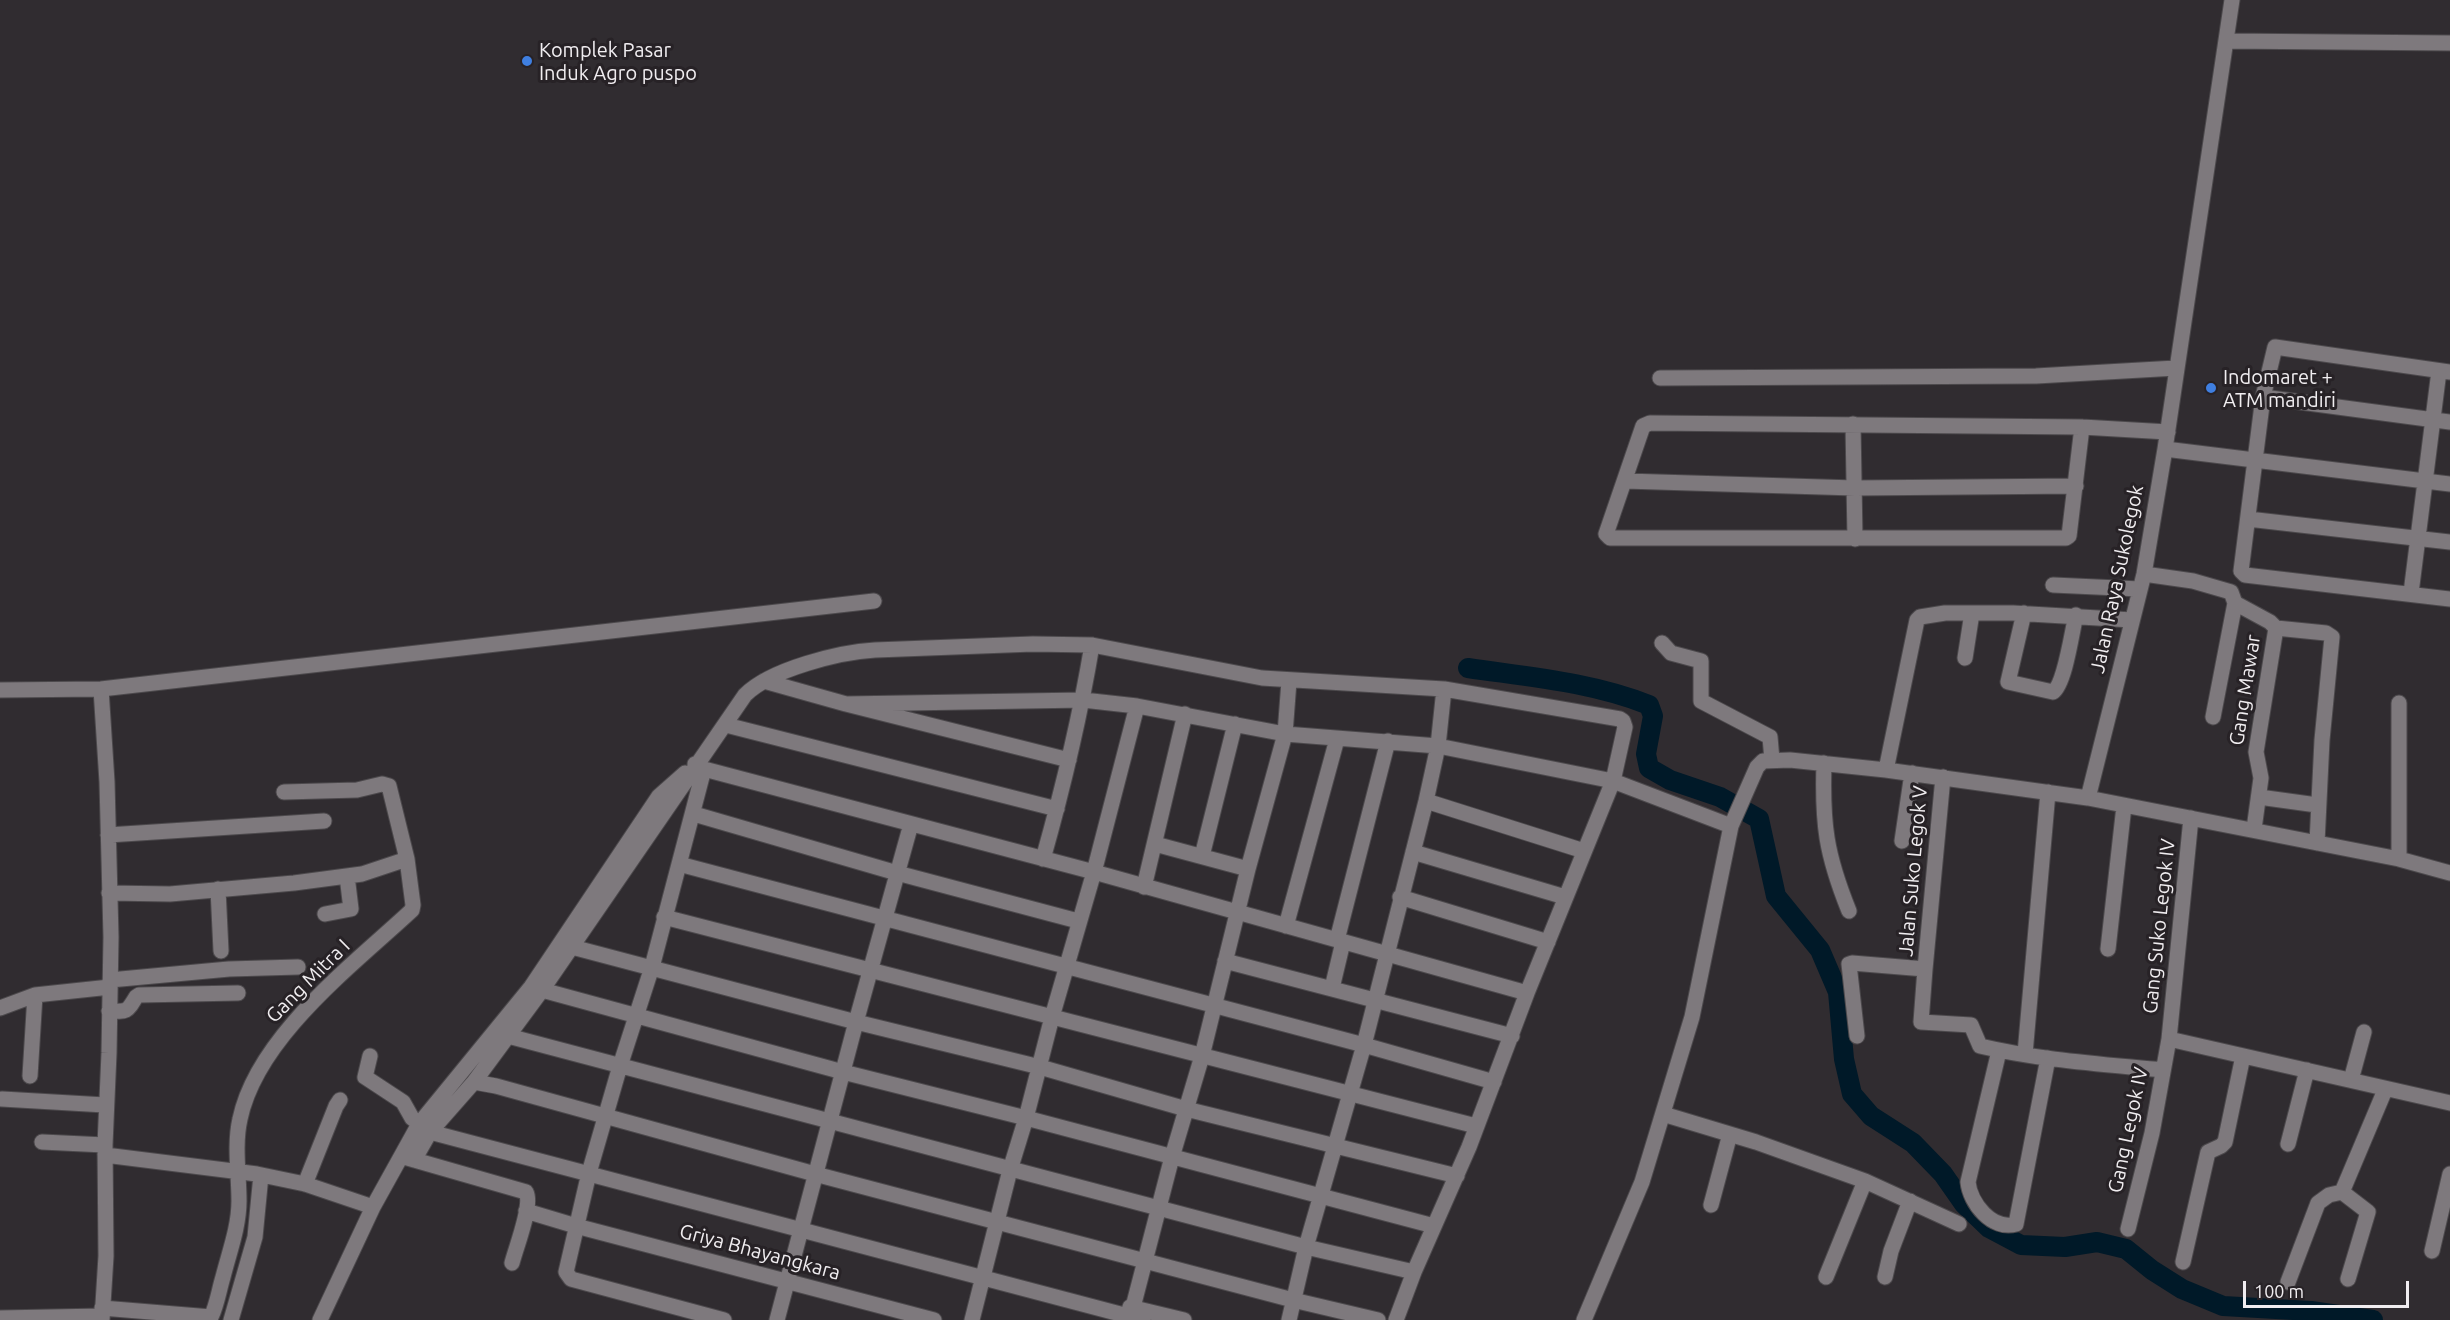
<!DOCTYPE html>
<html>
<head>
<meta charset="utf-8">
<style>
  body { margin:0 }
  #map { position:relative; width:2450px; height:1320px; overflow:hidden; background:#302c30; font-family:Ubuntu,sans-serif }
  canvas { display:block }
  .scale { position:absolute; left:2243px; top:1281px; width:166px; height:27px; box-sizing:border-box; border:3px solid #f0edf0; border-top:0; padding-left:8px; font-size:18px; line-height:21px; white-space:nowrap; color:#f0edf0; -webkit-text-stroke:4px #272226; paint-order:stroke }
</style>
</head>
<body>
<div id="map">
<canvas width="2450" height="1320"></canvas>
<div class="scale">100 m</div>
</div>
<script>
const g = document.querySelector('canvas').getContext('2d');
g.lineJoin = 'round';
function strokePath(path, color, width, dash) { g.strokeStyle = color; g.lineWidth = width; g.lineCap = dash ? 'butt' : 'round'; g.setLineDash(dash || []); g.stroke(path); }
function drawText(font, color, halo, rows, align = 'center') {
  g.font = font + ' Ubuntu,sans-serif'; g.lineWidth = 6; g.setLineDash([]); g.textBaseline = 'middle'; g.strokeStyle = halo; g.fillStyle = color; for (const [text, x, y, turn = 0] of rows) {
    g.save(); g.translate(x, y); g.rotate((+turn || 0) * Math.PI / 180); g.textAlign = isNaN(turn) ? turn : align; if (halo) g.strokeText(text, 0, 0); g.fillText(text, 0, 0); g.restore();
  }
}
strokePath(new Path2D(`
  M1468,668C1529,677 1591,682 1649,705L1653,716L1646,754L1649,768L1670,780L1720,797L1759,819L1776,896L1820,950L1838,992L1844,1059L1852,1094L1871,1116L1913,1143L1943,1174L1964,1204L1989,1228L2021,1245L2065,1247L2097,1242L2126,1249L2152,1270L2182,1289L2223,1306L2311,1311L2373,1320`), '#001928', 20);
const minor = new Path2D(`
  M2226,41L2450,43
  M2450,372L2275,347L2263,397L2241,571L2245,575L2450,599
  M1660,378L2036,376L2176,368
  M2263,397L2450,422
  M1853,424L1855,539
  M2082,427L2069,536L2066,538H1610L1606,534L1643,426L1650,423L2082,427L2168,432
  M2165,449L2450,484
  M1625,481L1855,488L2076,486
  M2248,519L2450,542
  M2144,574L2193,581L2231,592L2235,603
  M2053,585L2140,589
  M2411,593L2439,371
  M2024,613L2008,682L2053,692C2065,684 2072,631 2076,615
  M1662,643L1671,653L1701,661V701L1770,737L1772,760
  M1965,658L1972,613
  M764,681L846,704L1069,760
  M101,689L107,782L111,937L109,1053L105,1145L106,1256L102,1320
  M0,690L101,689L874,601
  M2399,703V859
  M846,704L1083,700L1137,706L1285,734L1438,746L1613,781L1731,826
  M2213,717L2235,603L2270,622L2276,628L2326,633L2332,637L2322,740L2317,843
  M726,725L1057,809
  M1824,763C1822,824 1826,854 1849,911
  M695,764L704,769L1094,872L1527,993
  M704,769L652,967L620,1066L589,1173L566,1272L571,1279L724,1320
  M1886,770L1917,620L1920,617L1945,613H2013L2132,620
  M2259,797L2317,805
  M2088,798L2144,574L2165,449L2232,0
  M1426,801L1584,851
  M694,814L897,873L1078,921
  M2254,829L2261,778L2256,752L2276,628
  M108,835L324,821
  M1902,841L1912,773
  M1155,844L1248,869
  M1413,852L1565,897
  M1202,856L1235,724
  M1043,859C1063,788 1080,717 1092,645
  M679,864L1364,1045L1494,1082
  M1144,887L1185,714
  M218,889L221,951
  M109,893L170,894L294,883L362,874L407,859
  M1400,897L1548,942
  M325,914L351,909L347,876
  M664,917L1476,1126
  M1286,926L1337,739
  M1337,940L1388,741
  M572,947L856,1022L1040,1067L1186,1109L1457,1176
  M2108,949L2124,806
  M1225,961L1512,1036
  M1925,969L1921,1022L1971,1025L1980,1046C2039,1060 2101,1064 2162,1070
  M110,980L229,969L298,967
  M531,987L843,1072L1026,1118L1434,1226
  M1332,988L1343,942
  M0,1008L35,995L110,987
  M109,1011C127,1012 127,1012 136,997L139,995L238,993
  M508,1036L1306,1247L1414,1272
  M1857,1036L1849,964L1852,963L1925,969L1943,777
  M2169,1039L2450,1103
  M1999,1051L1968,1182C1970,1203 1992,1231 2016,1224L2048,1058
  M2025,1054L2048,792
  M370,1056L365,1077L403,1102L412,1118L430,1132L1143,1320
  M30,1076L35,995
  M2351,1080L2364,1032
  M474,1082L496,1086L815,1174L1293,1300L1378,1320
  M2,1099L105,1105
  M1663,1114L1756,1142L1865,1181L1959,1224
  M42,1142L105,1145
  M2288,1144L2307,1070
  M105,1155L257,1174L305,1184L373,1207
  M404,1157L526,1192C533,1205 516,1247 512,1263
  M414,1160L430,1132L474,1082L542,990L745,695C771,669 840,652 875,650L1033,644L1092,645L1262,678L1444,689L1620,719L1623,721L1625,727L1613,781L1527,993L1469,1147L1414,1272L1396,1320
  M305,1184L336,1106L340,1100
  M2342,1192L2368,1212L2348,1279
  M1711,1205L1730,1134
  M526,1211L576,1226L934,1320
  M2128,1229L2152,1133L2169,1039L2191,818
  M2432,1251L2450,1174
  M2183,1262L2208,1152L2221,1146L2225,1142L2243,1056
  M1826,1277L1865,1181
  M1885,1277L1891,1251L1910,1201
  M2288,1282L2318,1203L2329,1195L2342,1192L2385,1090
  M1130,1307L1184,1320
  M1133,1307L1172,1157L1202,1056L1248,869L1285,734L1289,681
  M102,1308L211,1317C217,1305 219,1290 223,1277C229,1253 239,1227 239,1201C239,1175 234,1145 240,1119C257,1037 353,965 412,910L413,905L407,859L389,786L382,784L357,790L284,792
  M0,1318L102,1316
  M231,1320L255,1237L261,1175
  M320,1320L373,1207L419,1124L531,987L659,796L685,773
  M777,1320L856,1022L911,824
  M972,1320L1010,1170L1026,1118L1052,1017L1094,872L1137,706
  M1289,1320L1306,1247L1364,1045L1426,801L1438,746L1444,689
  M1584,1320L1642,1182L1692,1017L1731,826L1757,767L1763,761L1790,760L1886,770L2088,798L2399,859L2450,873`);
strokePath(minor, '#4c494c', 17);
strokePath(minor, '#7e797d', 15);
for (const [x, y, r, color] of [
  [527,61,6,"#3f7fe0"],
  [2211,388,6,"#3f7fe0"]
]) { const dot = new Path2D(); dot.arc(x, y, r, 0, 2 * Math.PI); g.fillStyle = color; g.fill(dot); strokePath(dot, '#272226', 2); }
drawText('20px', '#f0edf0', '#272226', [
  ["Komplek Pasar",539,50],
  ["Induk Agro puspo",539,73],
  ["Indomaret +",2223,377],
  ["ATM mandiri",2223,400]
], 'left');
drawText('20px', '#f0edf0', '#272226', [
  ["Jalan Raya Sukolegok",2117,579,-78],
  ["Gang Mawar",2245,690,-81],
  ["Jalan Suko Legok V",1913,871,-85],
  ["Gang Suko Legok IV",2159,926,-84],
  ["Gang Mitra I",308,981,-45],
  ["Gang Legok IV",2128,1130,-78],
  ["Griya Bhayangkara",760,1252,15]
]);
</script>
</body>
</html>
